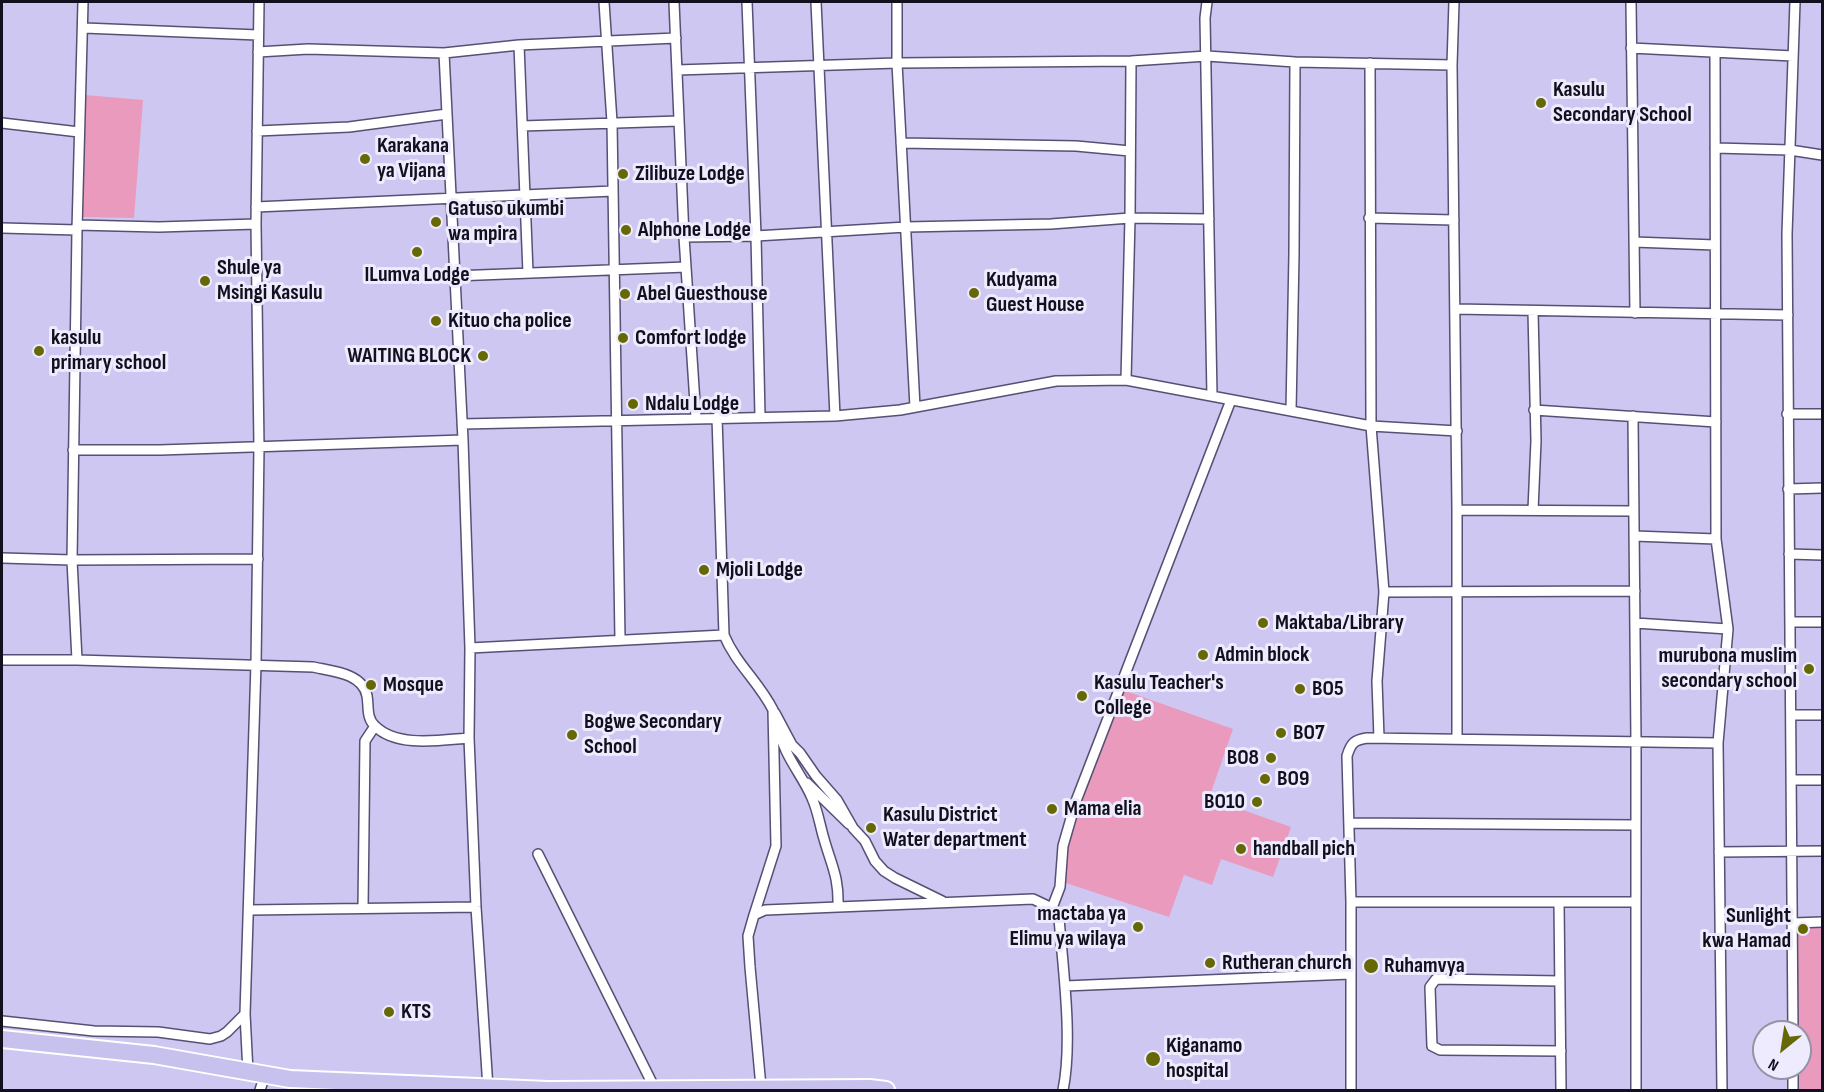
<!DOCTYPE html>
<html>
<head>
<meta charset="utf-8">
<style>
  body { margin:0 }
  #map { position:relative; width:1824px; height:1092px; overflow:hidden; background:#cdc7f1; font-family:"Sofia Sans Condensed",sans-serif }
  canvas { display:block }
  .frame { position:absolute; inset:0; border:3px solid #12101e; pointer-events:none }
  .north { position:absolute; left:1752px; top:1020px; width:60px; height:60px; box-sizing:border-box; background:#edebfd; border:2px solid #9593a4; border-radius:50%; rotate:210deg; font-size:16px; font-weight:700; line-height:24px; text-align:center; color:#12101e }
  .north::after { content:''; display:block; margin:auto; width:21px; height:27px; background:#666806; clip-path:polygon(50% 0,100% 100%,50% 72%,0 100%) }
</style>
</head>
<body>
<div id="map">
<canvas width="1824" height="1092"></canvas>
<div class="frame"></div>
<div class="north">N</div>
</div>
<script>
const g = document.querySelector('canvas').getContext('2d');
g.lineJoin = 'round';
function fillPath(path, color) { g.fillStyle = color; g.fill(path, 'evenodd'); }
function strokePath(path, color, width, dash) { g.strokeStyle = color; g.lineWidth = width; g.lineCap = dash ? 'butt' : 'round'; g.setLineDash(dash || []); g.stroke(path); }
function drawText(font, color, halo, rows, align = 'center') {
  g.font = font + ' "Sofia Sans Condensed",sans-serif'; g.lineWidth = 6; g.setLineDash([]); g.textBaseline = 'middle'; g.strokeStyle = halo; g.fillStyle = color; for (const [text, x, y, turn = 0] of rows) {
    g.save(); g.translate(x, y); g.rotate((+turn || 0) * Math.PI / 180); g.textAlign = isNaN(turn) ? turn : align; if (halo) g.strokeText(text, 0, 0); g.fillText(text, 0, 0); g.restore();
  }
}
fillPath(new Path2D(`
  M85,95L143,100L134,218L83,217Z
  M1120,689L1233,729L1209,798L1291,827L1273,877L1221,859L1212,885L1184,875L1169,917L1060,881L1062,850Z
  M1822,922V1090H1793V1068H1800V1032H1793L1794,923Z`), '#e99abd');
const street = new Path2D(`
  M604,2L612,122L620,640
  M674,2L684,237L696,418
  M747,2L756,236L760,416
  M816,2L835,416
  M897,2V63L915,407
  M1207,2L1205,18L1212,396
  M1454,2L1452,65L1457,510V739
  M1631,2L1635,313
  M84,28L258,35
  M519,45L528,273
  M1631,48L1793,56
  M258,52L308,49L444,53L519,45L676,38
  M444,53L463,440L470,648L469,738L476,907L488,1088
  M1715,53L1716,539L1728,629L1718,743L1722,1090
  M1370,63L1371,426L1384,592L1377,681L1379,738
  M677,70L897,63L1131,61L1207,56L1295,62L1452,65
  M2,123L79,132
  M522,126L679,121
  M257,131L349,127L447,114
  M901,143L1076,146L1130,151
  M1715,148L1790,150L1822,155
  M256,207L613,191
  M1369,218L1454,220
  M77,225L159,227L256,224
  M2,228L77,230
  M684,237L756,236L906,227L1051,224L1130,218L1209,219
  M1634,242L1715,245
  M454,276L686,267
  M1455,309L1788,315
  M1533,311L1536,441L1533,510
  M1126,380L1130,218L1131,61
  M1534,410L1716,422
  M1291,411L1294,254L1295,62
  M1787,414H1822
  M1633,416L1636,742V1090
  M717,417L724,635C736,664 759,682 773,710L776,846L754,915
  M462,424L835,416L900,410L1056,381L1126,380L1371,426L1457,431
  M73,450H160L463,440
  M1788,489L1822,488
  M1457,510L1634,511
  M1634,536L1716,539
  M1789,554L1822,555
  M2,558L72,560L258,559
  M1384,592L1635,591
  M1790,622H1822
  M1635,623L1728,629
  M470,648L724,635
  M2,660H77L313,667C331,671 363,673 367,696C369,706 366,718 375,726C397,748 441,740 469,738
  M77,660L72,560L77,230L83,2
  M775,713L792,745L800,753L816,776L837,800L853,828L865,841L875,861L884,871L895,878L942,901
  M1791,715H1822
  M779,727C782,754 802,774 812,798C818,811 820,826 824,839C832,867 839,877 838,907
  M1792,780H1822
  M807,783L849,824
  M1349,823L1636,825
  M1719,852L1822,851
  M538,854L655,1089
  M1351,902H1636
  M1559,902L1561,1090
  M363,908L365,741L375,726
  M1052,908L1060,887L1063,846L1076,801L1231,400
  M249,910L476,907
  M1794,923L1822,922
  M1560,981L1436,979L1430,987L1432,1046L1440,1050L1561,1051
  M1065,986L1350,974
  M2,1021L94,1031L158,1032L210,1039L221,1036L227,1032L245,1014
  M1793,1032L1787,234L1795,2
  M248,1072L245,1014L256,664L259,447L256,224L259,2
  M761,1087L750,967L748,936L754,915L765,910L1033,899L1052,908L1059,918C1063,969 1073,1041 1063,1090
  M260,1090L265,1075
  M1351,1090V902L1347,756C1351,743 1354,740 1367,738L1718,743
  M1793,1090V1068`);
const highway = new Path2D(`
  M2,1039L154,1055L290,1079L548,1090
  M550,1090L870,1088L886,1090`);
strokePath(street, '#565074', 12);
strokePath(highway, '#fff', 20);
strokePath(street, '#fff', 9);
strokePath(highway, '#c7c1ee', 16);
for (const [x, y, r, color] of [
  [1541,103,6,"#666806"],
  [365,159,6,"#666806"],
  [623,174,6,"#666806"],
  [436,222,6,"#666806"],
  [626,230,6,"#666806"],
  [417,252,6,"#666806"],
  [205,281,6,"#666806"],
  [974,293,6,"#666806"],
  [625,294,6,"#666806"],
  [436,321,6,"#666806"],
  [623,338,6,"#666806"],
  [39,351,6,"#666806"],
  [483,356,6,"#666806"],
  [633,404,6,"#666806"],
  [704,570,6,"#666806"],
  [1263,623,6,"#666806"],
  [1203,655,6,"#666806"],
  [1809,669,6,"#666806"],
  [371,685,6,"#666806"],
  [1300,689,6,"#666806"],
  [1082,696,6,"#666806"],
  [1281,733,6,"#666806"],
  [572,735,6,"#666806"],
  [1271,758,6,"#666806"],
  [1265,779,6,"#666806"],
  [1257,802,6,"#666806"],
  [1052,809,6,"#666806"],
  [871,828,6,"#666806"],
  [1241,849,6,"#666806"],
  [1138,927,6,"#666806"],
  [1803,929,6,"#666806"],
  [1210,963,6,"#666806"],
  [1371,966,8,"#666806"],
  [389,1012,6,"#666806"],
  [1153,1059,8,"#666806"]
]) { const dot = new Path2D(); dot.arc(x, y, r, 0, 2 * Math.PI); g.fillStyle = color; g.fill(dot); strokePath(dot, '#edebfd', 2); }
drawText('bold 22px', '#12101e', '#edebfd', [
  ["Kasulu",1553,90],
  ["Secondary School",1553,115],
  ["Karakana",377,146],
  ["ya Vijana",377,171],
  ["Zilibuze Lodge",635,174],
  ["Gatuso ukumbi",448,209],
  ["wa mpira",448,234],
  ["Alphone Lodge",638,230],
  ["Shule ya",217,268],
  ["Msingi Kasulu",217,293],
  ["ILumva Lodge",417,275,"center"],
  ["Kudyama",986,280],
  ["Guest House",986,305],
  ["Abel Guesthouse",637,294],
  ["Kituo cha police",448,321],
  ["kasulu",51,338],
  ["primary school",51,363],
  ["Comfort lodge",635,338],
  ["WAITING BLOCK",471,356,"right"],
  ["Ndalu Lodge",645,404],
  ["Mjoli Lodge",716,570],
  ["Maktaba/Library",1275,623],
  ["Admin block",1215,655],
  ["murubona muslim",1797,656,"right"],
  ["secondary school",1797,681,"right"],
  ["Kasulu Teacher's",1094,683],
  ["College",1094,708],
  ["Mosque",383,685],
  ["BO5",1312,689],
  ["Bogwe Secondary",584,722],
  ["School",584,747],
  ["BO7",1293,733],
  ["BO8",1259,758,"right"],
  ["BO9",1277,779],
  ["BO10",1245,802,"right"],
  ["Mama elia",1064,809],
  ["Kasulu District",883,815],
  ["Water department",883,840],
  ["handball pich",1253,849],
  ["mactaba ya",1126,914,"right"],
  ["Elimu ya wilaya",1126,939,"right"],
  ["Sunlight",1791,916,"right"],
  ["kwa Hamad",1791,941,"right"],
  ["Rutheran church",1222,963],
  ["Ruhamvya",1384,966],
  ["KTS",401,1012],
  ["Kiganamo",1166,1046],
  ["hospital",1166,1071]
], 'left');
</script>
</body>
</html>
